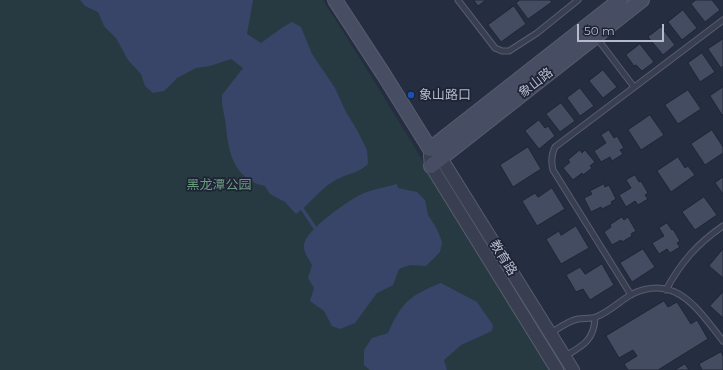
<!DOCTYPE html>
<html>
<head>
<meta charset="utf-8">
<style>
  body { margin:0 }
  #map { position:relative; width:723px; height:370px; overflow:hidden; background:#252d40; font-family:Montserrat,sans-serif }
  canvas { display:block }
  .scale { position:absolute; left:577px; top:24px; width:87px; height:18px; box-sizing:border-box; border:2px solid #b5bbcb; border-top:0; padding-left:5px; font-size:12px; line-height:14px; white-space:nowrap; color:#b5bbcb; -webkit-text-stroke:3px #1e2435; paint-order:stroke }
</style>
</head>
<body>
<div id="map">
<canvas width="723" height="370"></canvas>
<div class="scale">50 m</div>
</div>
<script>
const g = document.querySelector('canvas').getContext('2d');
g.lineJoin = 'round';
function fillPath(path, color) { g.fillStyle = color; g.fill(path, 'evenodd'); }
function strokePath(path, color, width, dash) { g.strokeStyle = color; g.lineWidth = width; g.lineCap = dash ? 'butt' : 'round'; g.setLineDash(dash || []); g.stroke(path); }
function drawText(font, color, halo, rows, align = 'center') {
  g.font = font + ' Montserrat,"Noto Sans SC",sans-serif'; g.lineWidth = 3.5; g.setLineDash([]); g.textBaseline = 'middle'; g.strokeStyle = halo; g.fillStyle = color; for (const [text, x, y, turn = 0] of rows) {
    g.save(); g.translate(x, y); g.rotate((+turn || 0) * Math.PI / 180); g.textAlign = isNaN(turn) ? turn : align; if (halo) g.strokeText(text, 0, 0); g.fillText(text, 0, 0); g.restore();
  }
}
fillPath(new Path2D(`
  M0,0H323C401,122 474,247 551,370H0Z`), '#273a41');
fillPath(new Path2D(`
  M80,0H253L247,34L261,43L283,27L292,22L301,27L312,54L335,88L346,112L357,130L367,150L368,164C356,175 347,173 334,181C319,190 310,204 296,214L285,202L270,194L265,186C235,180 228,153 226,126C225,116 221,106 222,95L243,68L231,59L210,66L196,68L177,78L164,91L153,93L145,86L141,74L128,60L116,38L104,26L98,12L85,6Z
  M397,184L398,188L417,192L425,200L428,215L437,229L442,242L440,252L426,266L410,265L399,269L393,285L377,293L355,323L340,329L332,326L324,311L310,301L314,288L308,278L312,265C309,259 303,252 304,245C305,230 350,199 364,193C375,189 386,187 397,184Z
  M441,283L477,302L493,325L492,331L461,345L444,360L447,370H370L364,365V350L372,338L388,333C402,302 409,296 441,283Z`), '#384568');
strokePath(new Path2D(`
  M301,207L317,231`), '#384568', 3.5);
const building = new Path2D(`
  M474,0H486L478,6Z
  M520,0H550L552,2L528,19L516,3Z
  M696,0H712L720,10L705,22L691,4Z
  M514,6L526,24L501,42L488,25Z
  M683,10L697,28L682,40L668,22Z
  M661,27L675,45L663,55L648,37Z
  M723,39V66L721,68L708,49Z
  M640,44L654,62L642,71L636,65L634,66L626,55Z
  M702,53L715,72L700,82L688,63Z
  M603,70L617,87L603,98L589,81Z
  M723,87V114L722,115L710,96Z
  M580,88L594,106L580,116L567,98Z
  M688,90L701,109L678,124L665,105Z
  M561,103L575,121L560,132L546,114Z
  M650,115L664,135L641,150L628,130Z
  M539,120L545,128L548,126L555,136L539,149L525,131Z
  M609,130L614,138L617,136L624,148L620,150L623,154L612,161L610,157L601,162L594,151L606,143L601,135Z
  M712,130L723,147V153L705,165L691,144Z
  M528,147L541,169L513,187L500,165Z
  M580,150L582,153L585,150L595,162L590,166L592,168L583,175L582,173L573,180L563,168L570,162L568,160Z
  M678,157L685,168L688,166L695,175L671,192L657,171Z
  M635,175L639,182L641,181L648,193L645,195L648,199L638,205L635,201L626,207L619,195L631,188L626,180Z
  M723,177V194L715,183Z
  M604,184L605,187L609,185L616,199L611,202L612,204L602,209L601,207L591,212L584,198L592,194L590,191Z
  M552,188L565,209L537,226L522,201L535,193L538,197Z
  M704,197L717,215L695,230L682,212Z
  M622,217L624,220L628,217L636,231L631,234L632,236L622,242L621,240L612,245L604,232L611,227L610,225Z
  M667,223L672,230L673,229L680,241L677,243L680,247L670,253L667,249L659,254L652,243L664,236L659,228Z
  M576,226L589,248L561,264L546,239L559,231L561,235Z
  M643,249L655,267L632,282L620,263Z
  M723,249V278L709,266Z
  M602,264L614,285L590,300L583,289L576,292L566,275L580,267L585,274Z
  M723,292V318L710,306Z
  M664,301L668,307L677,302L691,324L697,320L708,339L658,370H628L624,364L637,356L633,350L619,358L606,336Z
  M721,352L723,356V370H702L699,364Z
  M685,364L689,370H675Z`);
fillPath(building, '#444c62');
strokePath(building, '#202637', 1);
const service = new Path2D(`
  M458,0L495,48L502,51H509L537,33L578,0
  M596,37L634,87
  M666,290C681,262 697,244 723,226
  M631,295L553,170C551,162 551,155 555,147L723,20
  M551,333C559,328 568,321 578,319C583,318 591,319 596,317C609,312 620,301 632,294C677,273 699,311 723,341
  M564,357C582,346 594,341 595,318`);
const tertiary = new Path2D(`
  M434,152L441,158L573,370
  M430,156L431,166L557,370`);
const secondary = new Path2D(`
  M335,0L384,75L430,149L620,0
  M431,166L642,0`);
strokePath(service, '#575d6e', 7);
strokePath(tertiary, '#575d6e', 14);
strokePath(secondary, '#575d6e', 16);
strokePath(service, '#393f50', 5);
strokePath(tertiary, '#393f50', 12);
strokePath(secondary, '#474d63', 14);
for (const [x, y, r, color] of [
  [411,95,4,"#1a4fb4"]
]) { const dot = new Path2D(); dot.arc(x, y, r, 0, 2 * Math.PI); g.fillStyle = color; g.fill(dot); strokePath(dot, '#1e2435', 1.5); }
drawText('13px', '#b5bbcb', '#1e2435', [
  ["象山路",536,83,-38],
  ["教育路",503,258,58]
]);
drawText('13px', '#b5bbcb', '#1e2435', [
  ["象山路口",419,95]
], 'left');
drawText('13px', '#6c9c7e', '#1e2435', [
  ["黑龙潭公园",219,185]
]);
</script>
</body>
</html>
